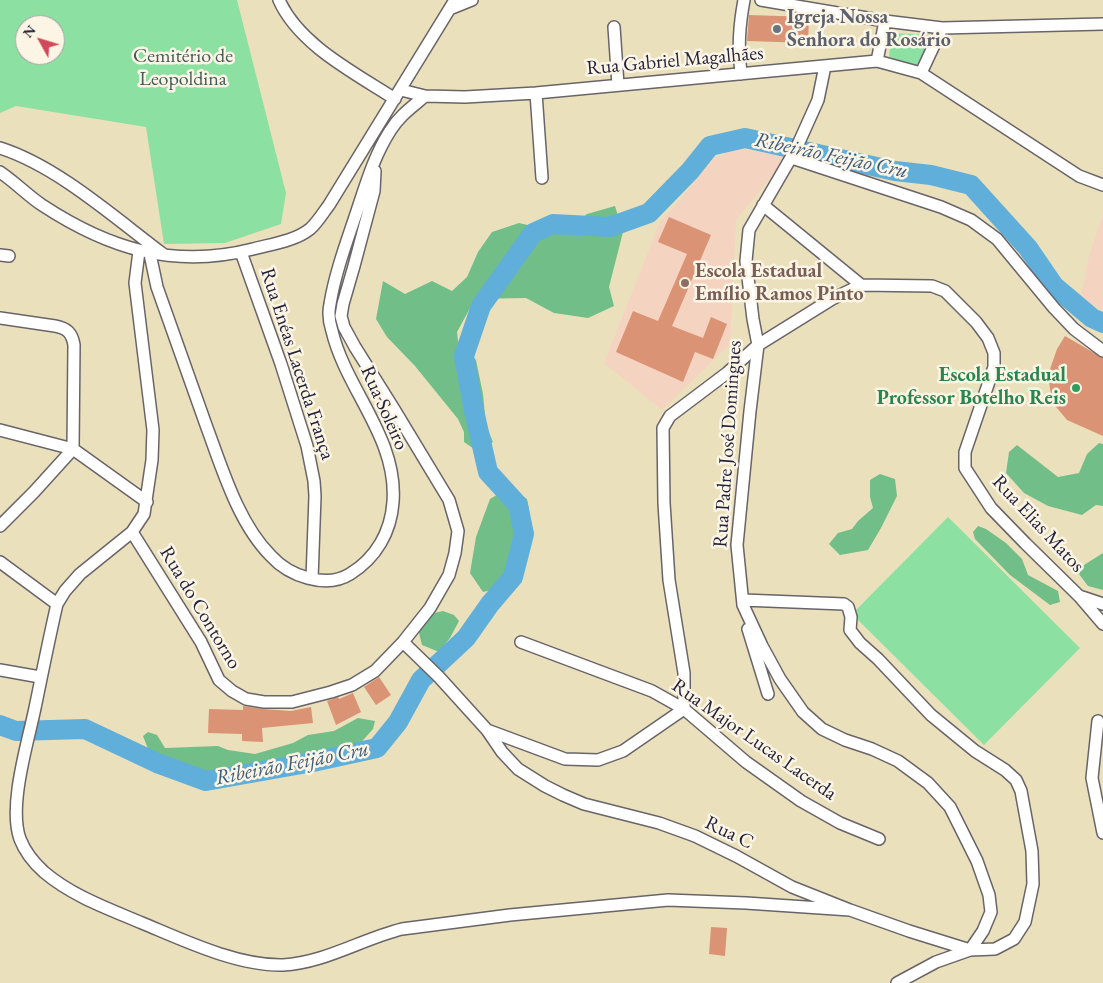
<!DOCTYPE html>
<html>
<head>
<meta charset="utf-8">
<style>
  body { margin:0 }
  #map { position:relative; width:1103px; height:983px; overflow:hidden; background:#ebe0bc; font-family:"EB Garamond",serif }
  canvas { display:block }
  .north { position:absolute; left:15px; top:15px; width:50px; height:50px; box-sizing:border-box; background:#fcf5e5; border:1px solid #a5a1a1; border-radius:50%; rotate:309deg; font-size:14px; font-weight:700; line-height:20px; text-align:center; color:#22223b }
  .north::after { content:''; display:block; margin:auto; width:18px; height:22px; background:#d1495b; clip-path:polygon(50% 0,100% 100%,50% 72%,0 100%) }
</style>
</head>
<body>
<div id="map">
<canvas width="1103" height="983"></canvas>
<div class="north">N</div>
</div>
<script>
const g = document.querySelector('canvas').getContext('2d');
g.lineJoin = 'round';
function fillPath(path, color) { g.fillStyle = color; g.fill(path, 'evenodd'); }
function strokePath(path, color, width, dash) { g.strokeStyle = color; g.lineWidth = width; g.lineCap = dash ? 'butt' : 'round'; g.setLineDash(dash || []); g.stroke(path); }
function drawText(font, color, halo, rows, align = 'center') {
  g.font = font + ' "EB Garamond",serif'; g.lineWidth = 5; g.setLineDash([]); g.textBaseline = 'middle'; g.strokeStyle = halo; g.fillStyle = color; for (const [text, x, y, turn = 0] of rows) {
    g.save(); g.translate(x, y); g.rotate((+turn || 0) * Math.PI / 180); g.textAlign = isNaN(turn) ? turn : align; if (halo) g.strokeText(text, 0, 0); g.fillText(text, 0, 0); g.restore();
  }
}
fillPath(new Path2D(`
  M740,148L787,157L736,220L730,344L662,410L604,363L660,222L674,207L714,158Z
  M1103,215V312L1081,296L1089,256Z`), '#f4d3c0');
fillPath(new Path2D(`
  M0,0H237L286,193L281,224L225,243L164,244L146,127L16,106L0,113ZM25,25H55V55H25Z
  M892,33L935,35L920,67L889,57Z
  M948,517L1080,648L984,745L852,614Z`), '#8ce0a2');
fillPath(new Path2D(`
  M615,206L623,232L609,287L614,306L588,318L554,313L526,298L475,299L457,332L458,341L476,360L483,394L486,425L493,442L477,451L464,442V432L458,419L415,366L387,337L376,319L383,281L405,294L432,281L452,291L467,277L478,252L492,232L519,223L563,233L587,214Z
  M1099,443L1103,444V506L1096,505L1082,515L1048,506L1024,493L1006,473L1009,452L1017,445L1058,477L1079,473L1087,454Z
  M880,474L895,479L897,496L881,528L868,550L840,555L829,544L838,533L852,529L858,521L873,508L870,497V480Z
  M510,487L527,499L530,515L518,539L503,577L495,589L483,592L470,573L476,537L490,499Z
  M978,526L986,529L1006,543L1022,559L1028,575L1058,591L1060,602L1050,605L1010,575L975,539L973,532Z
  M1103,553V590L1088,586L1079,574L1084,565Z
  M443,611L454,615L459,621L450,638L439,652L422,645L418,629L430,614Z
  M358,718L375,721L373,729L357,747L326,754L208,774L193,773L148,749L143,736L148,732L157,735L165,748L218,746L228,750L255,754L293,743L308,735L334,731Z`), '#71be88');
strokePath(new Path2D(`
  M0,725L16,731L85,729L157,763L206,781L313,762L377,748L398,722L421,680L466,638L490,604L513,577L524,534L518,505L488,472L474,411L464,356L481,306L533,233L553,224L610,227L649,213L690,171L710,146L745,138L895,171L931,175L971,185L1028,248L1054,286L1092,318L1103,323`), '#60afda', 20);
fillPath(new Path2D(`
  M749,15L809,17L808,43L747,41Z
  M669,217L711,235L672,326L703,338L711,317L727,324L713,359L695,352L683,382L616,352L633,311L658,321L687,254L658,242Z
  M1065,336L1103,358V436L1067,420L1052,402L1048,375L1057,349Z
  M379,677L391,695L376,705L364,687Z
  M353,693L361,712L336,725L327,701L338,697L339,699Z
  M243,706L263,709L291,711L311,707L313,723L262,728L263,742L242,741V734L208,733L209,709L243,710Z
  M711,927L727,928L725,956L709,954Z`), '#db9375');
const minor = new Path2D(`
  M279,0C299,45 355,73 395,99
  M761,0L885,21L942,28L1103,24
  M452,8L472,0
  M614,27L618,85
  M877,61L885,21
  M825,66L818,100L796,149L749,230L746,261L753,319L758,345L750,411L737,545L743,605L762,646L780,679L803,712L822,729L845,740L872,749L898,761L928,783L950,807L977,861L989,895L991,912L983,931L970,950L936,962L897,983
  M921,73L942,28
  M741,74C738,47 739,27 744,0
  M401,90L425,96L465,97L536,93L877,61L921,73L1079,176L1103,185
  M536,93L542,178
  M0,148C57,166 115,218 163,254
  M792,158L941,207L971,220L997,239L1054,308L1074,329L1103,351
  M0,172C15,182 27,195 42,205C109,249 174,269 253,249C272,244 295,241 310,229C317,223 323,213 329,205L455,0
  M763,205L861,285
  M139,251L135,283L153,430L152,460L144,514L132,532L80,574L65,591L57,604C49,639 42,674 35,708C28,742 8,806 20,839C25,852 34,863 44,872C72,896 109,909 142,923C183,940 237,966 283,965C324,963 362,939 402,929L510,915L668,900L746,903L850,910
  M241,252L281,364L307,446L314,481L315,496L312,579
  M150,254L157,287C173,333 190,379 206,425C222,468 238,523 271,556C289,576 326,589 350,574C376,558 391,532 393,502C398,438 346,390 332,331C329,322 328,313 330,304C335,273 347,241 357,211C366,184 374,156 390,131C399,116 412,107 425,96
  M0,255L9,256
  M0,318L55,326C67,328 72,333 74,345L73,449
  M0,430L73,449L147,502
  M0,526L34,492L73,449
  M132,532L201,642L219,680L232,691L246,699L264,702H292L331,692L352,685L375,671L403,642L430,608L449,575L455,553L458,531L449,500L394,409L355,347L344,327L341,316L343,304L354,266L374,191L375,171
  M0,562L57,604
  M1079,596L1103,624
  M748,629L768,694
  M403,642L439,677L487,730L565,759L598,760L623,751L684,709V673L669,580L664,503L663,428L670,416L727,373L758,345L832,299L861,285L932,286L945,291L976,322L988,338L994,353V367L965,452V468L991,508L1025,543L1079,596L1103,604
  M521,642L652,691L684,709L746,762L801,801L840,823L879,839
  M0,670L40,677
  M1098,721L1092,778L1103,833
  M487,730L502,752L518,769L545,786L563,795L584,804L659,823L695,836L736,856L792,887L850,910L909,931L970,950L995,949L1014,939L1025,922L1033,884L1032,851L1021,791L1016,780L1005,770L975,751L931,715L878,659L860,643L850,630L851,617L848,607L844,604L743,600`);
strokePath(minor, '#686468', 14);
strokePath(minor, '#fff', 11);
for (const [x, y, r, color] of [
  [777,29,5,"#6b7280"],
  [685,283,5,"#8d6e63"],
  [1076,388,5,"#2e9e5b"]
]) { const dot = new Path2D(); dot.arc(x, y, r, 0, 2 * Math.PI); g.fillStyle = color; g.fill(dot); strokePath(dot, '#fcf5e5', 2); }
drawText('bold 20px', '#5b616d', '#fcf5e5', [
  ["Igreja Nossa",787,18],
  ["Senhora do Rosário",787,41]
], 'left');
drawText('20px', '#425b5a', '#fcf5e5', [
  ["Cemitério de",183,57],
  ["Leopoldina",183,80]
]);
drawText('20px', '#22223b', '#fcf5e5', [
  ["Rua Gabriel Magalhães",675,61,-5],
  ["Rua Enéas Lacerda França",297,364,72],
  ["Rua Soleiro",384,408,66],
  ["Rua Padre José Domingues",728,444,-86],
  ["Rua Elias Matos",1038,524,47],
  ["Rua do Contorno",200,608,59],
  ["Rua Major Lucas Lacerda",754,740,35],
  ["Rua C",729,833,26]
]);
drawText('bold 20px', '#785e54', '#fcf5e5', [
  ["Escola Estadual",695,272],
  ["Emílio Ramos Pinto",695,295]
], 'left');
drawText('bold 20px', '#27864d', '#fcf5e5', [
  ["Escola Estadual",1066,376],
  ["Professor Botelho Reis",1066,399]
], 'right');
drawText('italic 21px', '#3b5a7b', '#fcf5e5', [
  ["Ribeirão Feijão Cru",831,156,12],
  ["Ribeirão Feijão Cru",292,764,-11]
]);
</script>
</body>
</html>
